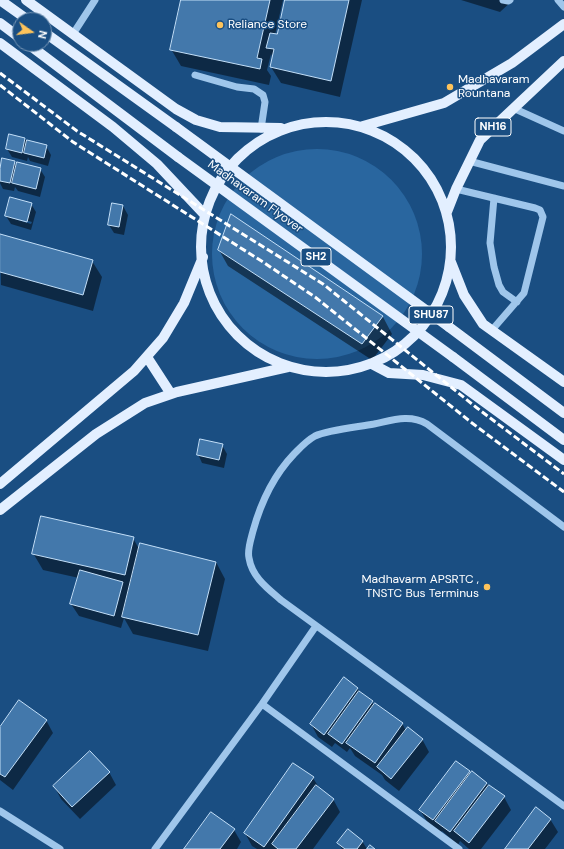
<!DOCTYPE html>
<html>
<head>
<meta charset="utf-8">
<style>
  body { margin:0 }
  #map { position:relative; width:564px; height:849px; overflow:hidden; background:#1a4e82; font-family:"DM Sans",sans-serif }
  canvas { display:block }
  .north { position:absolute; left:12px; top:12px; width:40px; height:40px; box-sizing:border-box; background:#1a4e82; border:1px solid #7695b4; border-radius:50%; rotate:104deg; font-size:11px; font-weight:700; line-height:16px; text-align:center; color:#fff }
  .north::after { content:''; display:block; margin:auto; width:14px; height:18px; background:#fdc35b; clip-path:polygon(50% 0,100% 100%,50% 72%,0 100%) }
</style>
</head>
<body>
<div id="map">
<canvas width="564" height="849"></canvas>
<div class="north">N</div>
</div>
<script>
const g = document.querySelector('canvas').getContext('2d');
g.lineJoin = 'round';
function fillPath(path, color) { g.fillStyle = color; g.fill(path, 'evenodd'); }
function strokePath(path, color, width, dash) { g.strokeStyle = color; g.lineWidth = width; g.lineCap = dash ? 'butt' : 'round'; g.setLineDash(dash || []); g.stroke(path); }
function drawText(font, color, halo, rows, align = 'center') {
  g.font = font + ' "DM Sans",sans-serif'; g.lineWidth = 3; g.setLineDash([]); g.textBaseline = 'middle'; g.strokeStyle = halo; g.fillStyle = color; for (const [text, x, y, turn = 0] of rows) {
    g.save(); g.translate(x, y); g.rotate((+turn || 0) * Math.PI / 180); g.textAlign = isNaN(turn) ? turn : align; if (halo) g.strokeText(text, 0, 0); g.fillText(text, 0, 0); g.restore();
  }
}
fillPath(new Path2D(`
  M212 254a105 105 0 1 1 210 0a105 105 0 1 1-210 0Z`), '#29669f');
fillPath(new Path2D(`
  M182,0H283L275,35L278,36L286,0H362L340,97L281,83L271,67L273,58L271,54L267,70L271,76L269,85L181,66L171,49Z
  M461,0H513L500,12Z
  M25,139L28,143L46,146L51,155L48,166L30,161L28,157L27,161L12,157L7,149Z
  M14,162L17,167L40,169L45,177L40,197L18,191L15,187L14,191L3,189L0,183V173Z
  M31,204L36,212L31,230L11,224L6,216ZM11,216L32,222L31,224L11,218Z
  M123,206L128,215L124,235L114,233L109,225Z
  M232,215L383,317L392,334L372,360L228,266L219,250Z
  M0,238L92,261L102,277L93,311L1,285Z
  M222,445L227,454L224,468L202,463L198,454Z
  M133,538L139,549L216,562L225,579L208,651L133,634L124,618L121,628L79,616L71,604L79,578L43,570L33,553Z
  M344,679L358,689L361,694L372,702L374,705L402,723L406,731L422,739L429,752L399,791L385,780L382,775L355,756L350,748L347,752L335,743L332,747L318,737L311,724Z
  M46,720L53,733L13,790L0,780V729Z
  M109,772L116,785L80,819L61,799L54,786Z
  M469,772L470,775L487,784L489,787L504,797L511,810L481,849H469L460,841L458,845L442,831L441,832L428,823L420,810Z
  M313,778L320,789L333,799L340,812L313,849H257L252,846L245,833Z
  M550,819L558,832L545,849H506Z
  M234,830L241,842L237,849H185Z
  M362,841L367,849H342L338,843Z`), '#0007');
const building = new Path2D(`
  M181,0H270L257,58L262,59L260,69L170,50Z
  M285,0H349L331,81L270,67L274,49L266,48L270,33L277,34Z
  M9,134L25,138L22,153L6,149Z
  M27,140L47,145L44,158L24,153Z
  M2,158L15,161L10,183L0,181V169Z
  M17,162L41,168L36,189L12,183Z
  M10,197L32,203L27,222L5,216Z
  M112,203L123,205L119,227L108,225Z
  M231,214L383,316L362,344L218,250Z
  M0,234L93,260L83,295L0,272Z
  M200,439L223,444L219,460L197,455Z
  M41,516L134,537L125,575L32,554Z
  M140,543L216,562L198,635L122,617Z
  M80,570L123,582L114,616L70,604Z
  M344,677L358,688L324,735L310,724Z
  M359,691L373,701L342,744L328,734Z
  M19,700L47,720L5,777L0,774V727Z
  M375,703L403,723L375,763L346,743Z
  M408,727L423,739L391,779L377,767Z
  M90,751L110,772L72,807L53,786Z
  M456,761L470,771L433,820L419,810Z
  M293,763L314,777L264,847L244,833Z
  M472,771L487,783L450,832L435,821Z
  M316,785L334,799L296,849H278L272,844Z
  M489,785L505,796L469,843L454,831Z
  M536,807L551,819L528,849H505Z
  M211,812L235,829L220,849H184Z
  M348,829L363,841L357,849H345L337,843Z
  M370,845L375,849H367Z`);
fillPath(building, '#4378ab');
strokePath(building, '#c3dff8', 1);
strokePath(new Path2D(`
  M503,0L508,1L510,0
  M558,0L564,7
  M73,34L95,0
  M195,75L237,87L254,89L263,95L265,102L261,129
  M513,108L564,131
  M469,161L564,186
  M456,189L535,208L540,210L543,217L524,293L492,330
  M494,198L490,243L494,267L499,285L503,292L517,302
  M564,527L427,424C410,414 393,420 374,424C358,427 328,430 315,436C306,441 300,448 294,454C273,476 261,502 253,531C251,539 247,550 249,558C252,577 267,588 281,600L564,806
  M262,704L459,849
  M0,811L60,849
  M155,849L262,704L316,626`), '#9fc6eb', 7);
strokePath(new Path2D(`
  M0,0L28,20
  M26,0L176,109L196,120L220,127L281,128
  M0,23L20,38
  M44,32L176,127
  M0,43L113,127L157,164L205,215
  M28,44L178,157
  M201 247a125 125 0 1 1 250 0a125 125 0 1 1-250 0Z
  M363,126L444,103L512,63L564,24
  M447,212L456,189L480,140L564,61
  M451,262L464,295L483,324L564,382
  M449,327L564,413
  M147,357L171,394
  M453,357L564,440
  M372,364L389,373L423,375L461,385L564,460
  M0,484L134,371L163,338L184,303L203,257
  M0,510L96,434L145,403L177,392L288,367`), '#e3efff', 10);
strokePath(new Path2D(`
  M0,73L77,131L323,284L477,408L564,474
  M0,85L73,142L263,262L315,297L472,423L564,492`), '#fff', 3, [7, 3]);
strokePath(new Path2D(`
  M176,127L449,327
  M178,157L453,357`), '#e3efff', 10);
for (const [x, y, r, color] of [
  [220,25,4,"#fdc35b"],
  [450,87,4,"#fdc35b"],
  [487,587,4,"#fdc35b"]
]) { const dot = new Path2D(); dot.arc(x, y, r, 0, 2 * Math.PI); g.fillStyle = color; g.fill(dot); strokePath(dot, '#1a4e82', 1.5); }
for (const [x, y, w] of [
  [493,127,36],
  [316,257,30],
  [431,315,44]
]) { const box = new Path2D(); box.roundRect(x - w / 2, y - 9, w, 18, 3); g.fillStyle = '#1a4e82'; g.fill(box); strokePath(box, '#fff', 1); }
drawText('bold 11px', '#fff', null, [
  ["NH16",493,127],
  ["SH2",316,257],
  ["SHU87",431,315]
]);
drawText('12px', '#fff', '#1a4e82', [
  ["Reliance Store",228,25],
  ["Madhavaram",458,80],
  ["Rountana",458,94],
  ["Madhavarm APSRTC ,",479,580,"right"],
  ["TNSTC Bus Terminus",479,594,"right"]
], 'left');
drawText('12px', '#fff', '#1a4e82', [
  ["Madhavaram Flyover",255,197,36]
]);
</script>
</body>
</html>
